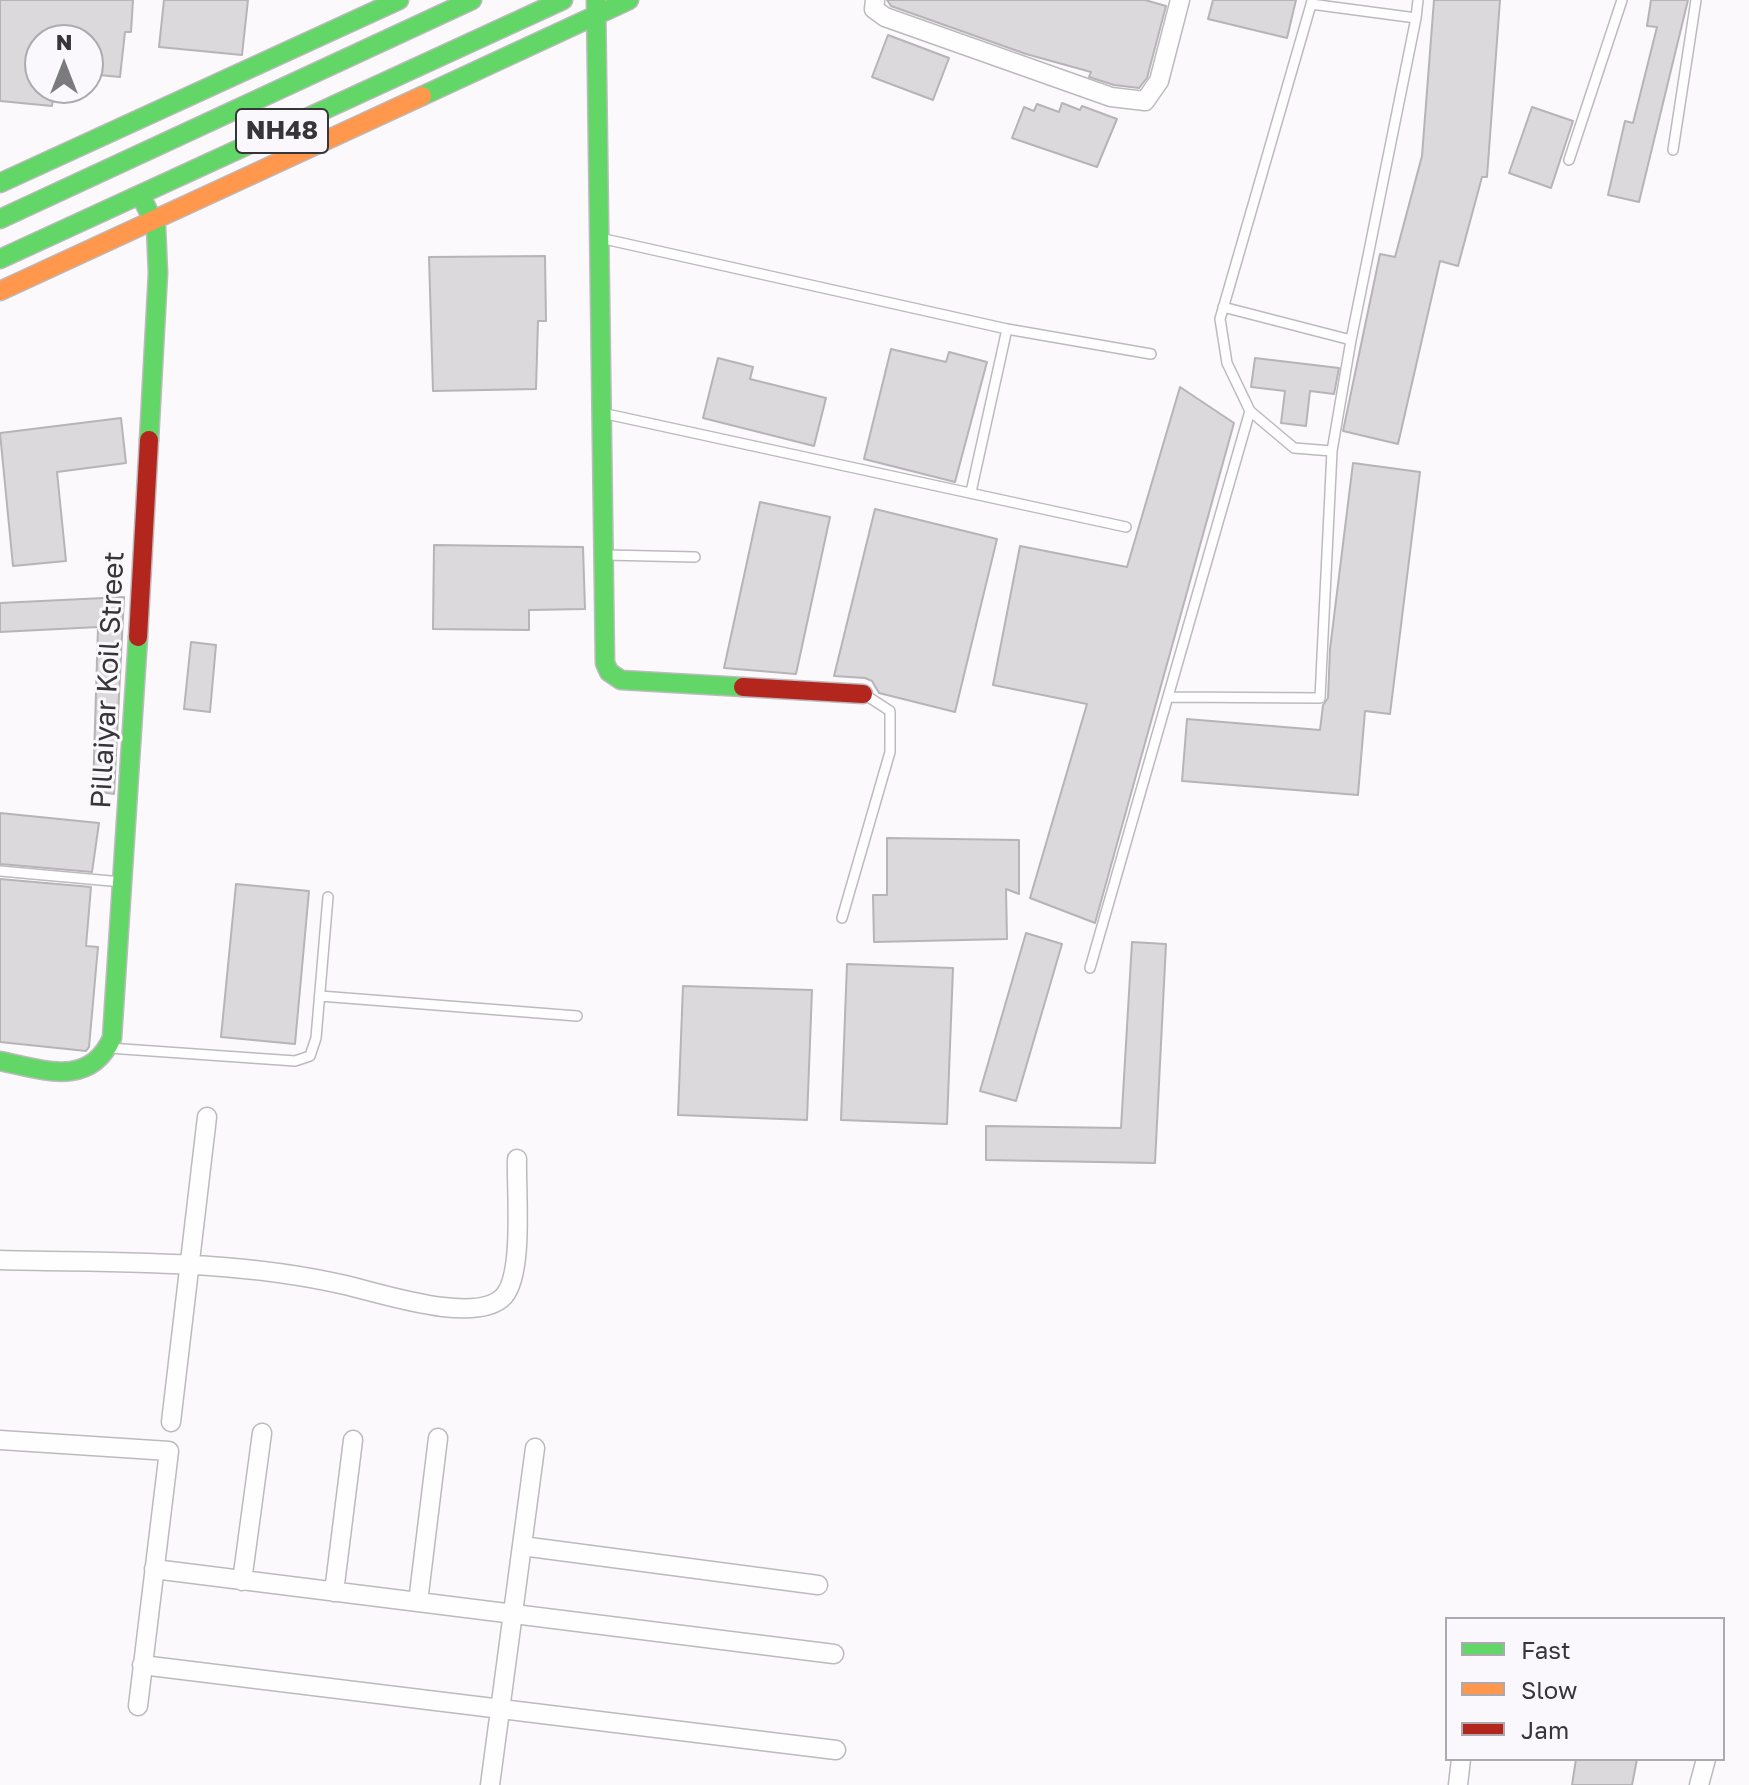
<!DOCTYPE html>
<html>
<head>
<meta charset="utf-8">
<style>
  body { margin:0 }
  #map { position:relative; width:1749px; height:1785px; overflow:hidden; background:#fbf9fc; font-family:"Golos Text",sans-serif }
  canvas { display:block }
  .legend { position:absolute; left:1445px; top:1617px; width:280px; height:144px; box-sizing:border-box; background:#fbf8fd; border:2px solid #acaaae; margin:0; padding:10px 14px; list-style:none; font-size:24px; color:#363537 }
  .legend li { display:flex; align-items:center; gap:16px; height:40px }
  .legend b { width:40px; border:2px solid #acaaae }
  .north { position:absolute; left:24px; top:24px; width:80px; height:80px; box-sizing:border-box; background:#fbf8fd; border:2px solid #acaaae; border-radius:50%; rotate:0deg; font-size:22px; font-weight:700; line-height:32px; text-align:center; color:#363537 }
  .north::after { content:''; display:block; margin:auto; width:28px; height:36px; background:#7b7a7c; clip-path:polygon(50% 0,100% 100%,50% 72%,0 100%) }
</style>
</head>
<body>
<div id="map">
<canvas width="1749" height="1785"></canvas>
<ul class="legend">
<li><b style="height:10px;background:#63d668"></b>Fast</li>
<li><b style="height:10px;background:#ff974d"></b>Slow</li>
<li><b style="height:10px;background:#b3261e"></b>Jam</li>
</ul>
<div class="north">N</div>
</div>
<script>
const g = document.querySelector('canvas').getContext('2d');
g.lineJoin = 'round';
function fillPath(path, color) { g.fillStyle = color; g.fill(path, 'evenodd'); }
function strokePath(path, color, width, dash) { g.strokeStyle = color; g.lineWidth = width; g.lineCap = dash ? 'butt' : 'round'; g.setLineDash(dash || []); g.stroke(path); }
function drawText(font, color, halo, rows, align = 'center') {
  g.font = font + ' "Golos Text",sans-serif'; g.lineWidth = 6; g.setLineDash([]); g.textBaseline = 'middle'; g.strokeStyle = halo; g.fillStyle = color; for (const [text, x, y, turn = 0] of rows) {
    g.save(); g.translate(x, y); g.rotate((+turn || 0) * Math.PI / 180); g.textAlign = isNaN(turn) ? turn : align; if (halo) g.strokeText(text, 0, 0); g.fillText(text, 0, 0); g.restore();
  }
}
const building = new Path2D(`
  M0,0H133L131,32H125L120,77L88,74V40H40V88H54L52,106L0,101Z
  M164,0H248L242,55L159,47Z
  M887,0H1145L1166,6L1147,78L1139,88L1114,85L1089,77L1091,72L1026,54L891,6Z
  M1213,0H1296L1287,38L1208,19Z
  M1434,0H1500L1487,177H1482L1458,266L1440,261L1398,444L1343,431L1380,254L1395,257L1422,156Z
  M1651,0H1688L1639,202L1608,195L1625,121L1633,123L1657,27L1647,26Z
  M888,35L949,58L933,100L872,77Z
  M1062,103L1080,110L1082,106L1117,119L1097,167L1012,138L1024,107L1034,111L1037,104L1059,112Z
  M1532,107L1573,121L1551,188L1509,173Z
  M545,256L546,321H538L536,389L433,391L429,257Z
  M891,349L946,362L949,352L987,362L955,482L864,459Z
  M718,358L753,367L750,379L826,398L814,446L703,418Z
  M1255,358L1339,368L1334,394L1310,391L1306,426L1281,423L1285,391L1251,387Z
  M1180,387L1234,423L1095,923L1030,898L1087,704L993,685L1020,546L1127,567Z
  M121,418L126,463L57,472L66,561L13,566L0,433Z
  M1353,463L1420,472L1390,714L1365,711L1358,795L1182,781L1187,719L1320,730L1323,705L1328,698L1330,649Z
  M760,502L830,517L796,674L724,668Z
  M875,509L997,539L955,712L879,693L872,681L865,678L834,676Z
  M434,545L583,547L585,609L529,610V630L433,629Z
  M124,597L114,794L93,791L98,627L0,632V603Z
  M191,642L216,645L210,712L184,709Z
  M0,813L99,823L92,872L0,864Z
  M887,838L1019,840V894L1006,889L1007,939L874,942L873,895H887Z
  M0,879L91,887L86,946L98,947L89,1047L86,1051L0,1042Z
  M236,884L309,891L295,1044L221,1037Z
  M1026,933L1062,944L1016,1101L980,1091Z
  M1132,942L1166,944L1155,1163L986,1160V1126L1121,1128Z
  M847,964L953,968L947,1124L841,1120Z
  M683,986L812,990L807,1120L678,1115Z
  M1576,1759H1637L1632,1785H1572Z`);
fillPath(building, '#dbd9db');
strokePath(building, '#b6b4b6', 2);
const lane = new Path2D(`
  M1312,1L1220,319L1227,363L1250,411L1294,448L1332,451
  M1416,18L1418,0
  M1673,150L1696,0
  M1569,160L1622,0
  M600,238L1007,329L1151,354
  M1223,307L1351,340L1416,18L1311,4
  M602,413L1126,527
  M971,492L1007,329
  M606,555L695,557
  M1168,697L1320,698L1332,451L1351,340
  M0,871L122,882
  M842,918L890,752V711L867,696
  M1090,968L1250,411
  M320,996L577,1016
  M109,1048L295,1061L310,1056L316,1038L328,897`);
const street = new Path2D(`
  M875,0L874,9L885,17L1111,97L1145,101L1159,81L1180,0
  M0,1260C115,1263 233,1259 345,1285C380,1293 477,1326 504,1296C524,1273 516,1191 517,1159
  M171,1422L207,1117
  M0,1440L169,1451L138,1706
  M522,1546L818,1585
  M154,1569L834,1654
  M242,1581L262,1433
  M334,1592L353,1440
  M418,1602L438,1438
  M142,1665L836,1750
  M490,1785L535,1448
  M1458,1785L1461,1759
  M1699,1785L1706,1759`);
const fast = new Path2D(`
  M596,0L605,663L609,672L621,680L743,687
  M422,96L629,0
  M0,183L399,0
  M141,196L156,227L158,273L149,440
  M0,219L472,0
  M0,259L563,0
  M0,1061C43,1070 90,1088 112,1038L138,637`);
const slow = new Path2D(`
  M0,291L422,96`);
const jam = new Path2D(`
  M138,637L149,440
  M743,687L863,694`);
strokePath(lane, '#bcbabd', 12);
strokePath(street, '#bcbabd', 21);
strokePath(fast, '#bcbabd', 21);
strokePath(slow, '#bcbabd', 21);
strokePath(jam, '#bcbabd', 21);
strokePath(lane, '#fefeff', 9);
strokePath(street, '#fefeff', 18);
strokePath(fast, '#63d668', 18);
strokePath(slow, '#ff974d', 18);
strokePath(jam, '#b3261e', 18);
for (const [x, y, w] of [
  [282,131,92]
]) { const box = new Path2D(); box.roundRect(x - w / 2, y - 22, w, 44, 6); g.fillStyle = '#fbf8fd'; g.fill(box); strokePath(box, '#363537', 2); }
drawText('bold 26px', '#363537', null, [
  ["NH48",282,131]
]);
drawText('28px', '#363537', '#fbf8fd', [
  ["Pillaiyar Koil Street",108,680,-87]
]);
</script>
</body>
</html>
